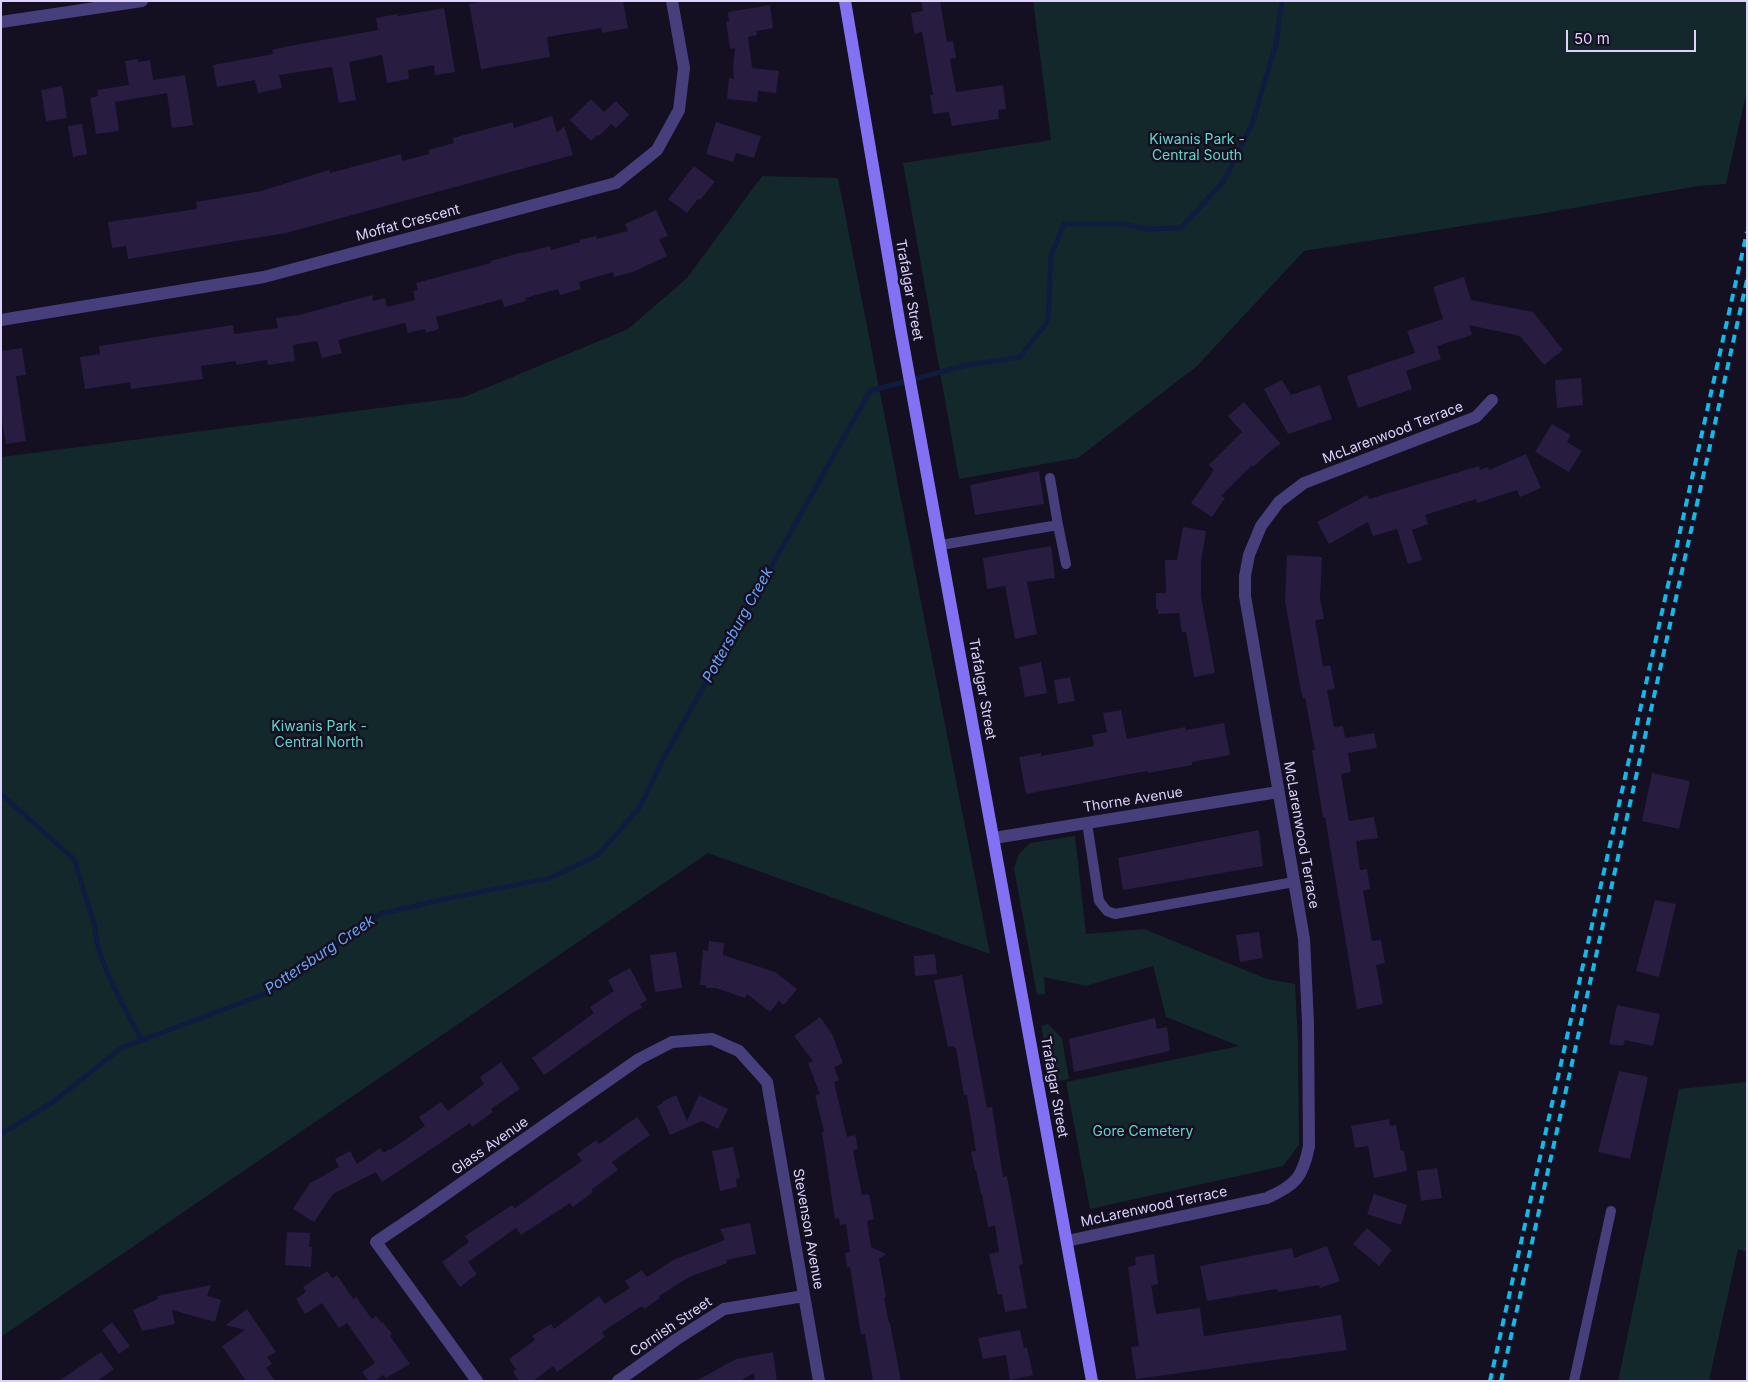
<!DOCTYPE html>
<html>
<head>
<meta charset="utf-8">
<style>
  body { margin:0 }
  #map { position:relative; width:1748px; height:1382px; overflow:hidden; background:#140f21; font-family:Inter,sans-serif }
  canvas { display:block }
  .frame { position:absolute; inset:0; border:2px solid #dcd2fc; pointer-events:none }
  .scale { position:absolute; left:1566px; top:30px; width:130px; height:22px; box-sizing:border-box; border:2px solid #dcd2fc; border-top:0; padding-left:6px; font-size:15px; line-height:18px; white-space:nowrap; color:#dcd2fc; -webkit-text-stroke:4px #140f21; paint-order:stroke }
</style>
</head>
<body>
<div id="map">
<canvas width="1748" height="1382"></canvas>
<div class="frame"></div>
<div class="scale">50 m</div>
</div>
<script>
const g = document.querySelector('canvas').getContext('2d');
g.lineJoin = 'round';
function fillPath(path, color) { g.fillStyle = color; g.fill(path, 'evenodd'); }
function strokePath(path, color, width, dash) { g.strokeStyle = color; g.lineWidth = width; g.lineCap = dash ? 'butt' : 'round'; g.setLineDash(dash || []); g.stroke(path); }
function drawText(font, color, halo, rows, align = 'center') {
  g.font = font + ' Inter,sans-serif'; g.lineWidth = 5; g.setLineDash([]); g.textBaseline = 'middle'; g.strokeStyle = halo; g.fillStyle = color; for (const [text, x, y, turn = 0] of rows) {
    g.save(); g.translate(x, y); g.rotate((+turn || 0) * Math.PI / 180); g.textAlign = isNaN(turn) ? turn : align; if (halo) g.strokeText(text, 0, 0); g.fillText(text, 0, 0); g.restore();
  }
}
fillPath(new Path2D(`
  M1033,1H1747V90L1726,184L1698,186L1539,214L1304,251L1197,366L1078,458L959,479L903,163L1051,140Z
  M762,176L838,178L990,954L708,853L1,1337V457L464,397L628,329L687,278Z
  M1075,836L1086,934L1144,929L1267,979L1295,984L1298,1044L1299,1145L1283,1166L1090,1209L1066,1082L1239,1046L1166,1017L1153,966L1086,986L1044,977L1045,994L1037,995L1014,868L1019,854L1030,843Z
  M1048,1024L1062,1038L1069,1079L1052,1083L1041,1026Z
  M1747,1082V1252L1738,1249L1709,1381H1618L1679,1089Z`), '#13282a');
strokePath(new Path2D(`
  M1,794L74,859L95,927C96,961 126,1009 142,1041
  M1,1134L53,1102L121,1048L270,992L380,914L445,899L550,878L598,855L640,807L663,759L870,391L963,366L1020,357L1048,321L1051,256L1064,224H1122L1148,229L1181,228L1224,181L1252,124L1276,44L1282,1`), '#0f1c40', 5);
fillPath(new Path2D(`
  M484,1H623L628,28L602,33L601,28L547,37L550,57L481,69L469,4Z
  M921,1H940L947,42L953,41L956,58L950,59L956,92L1003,85L1006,109L998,110L999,119L952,126L949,112L933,114L930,95H933L922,32L914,34L911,13L923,11Z
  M770,5L773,28L756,31L757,35L748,37L752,68L779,71L776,93L758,91L757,102L727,99L729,78L734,79L733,67L735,48L730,49L726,22H729L728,12Z
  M444,8L455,72L435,75L434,65L408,70L409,79L387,83L382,55L349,62L356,100L339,103L332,67L279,75L282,88L258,93L255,80L217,87L213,65L273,54L272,50L289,46L378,30L376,18L398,14V16Z
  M138,59V62L150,60L153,80L185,75L193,125L172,128L167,93L115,102L119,131L96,134L90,98L98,96L97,90L129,85L125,61Z
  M62,86L67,118L46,121L41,90Z
  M591,99L604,112L616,101L629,115L616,128L611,124L599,136L597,135L591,141L570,120Z
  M552,116L557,133L564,126L573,155L286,233L128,259L126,246L112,248L108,222L197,209L196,202L261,191L329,170L330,173L401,154L402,161L429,154L428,150L454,143L453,138L513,122L514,128Z
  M716,122L761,136L754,158L736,153L733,162L706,154Z
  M82,124L87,154L73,157L68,126Z
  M694,166L715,182L700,200L698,199L687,213L668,199Z
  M656,210L668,236L659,239L667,256L633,272L614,277L613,272L579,282L581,289L560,295L558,289L525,298L526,301L504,307L502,299L436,317L439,329L426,333L425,329L408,333L405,323L338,340L342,353L322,358L317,341L293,345L295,361L268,365L267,360L236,365V361L201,366L203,379L131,389L130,382L85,389L80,357L100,354L99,346L233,325L234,334L278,328L276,318L299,315L372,295L373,301L385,298L387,307L415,300L413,291L418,290L416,283L491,263V261L523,252V253L550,246L551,250L580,242V240L596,236L597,239L628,231L625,224Z
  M1464,277L1471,300L1533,312L1563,350L1544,365L1520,336L1469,325L1472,335L1437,346L1441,359L1406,371L1412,389L1358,408L1347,376L1415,353L1407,331L1443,319L1433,287Z
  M22,348L26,375L16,376L26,441L6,444L1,415V351Z
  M1581,378L1583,405L1557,408L1555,380Z
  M1282,380L1291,395L1320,385L1332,419L1288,434L1264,389Z
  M1244,402L1281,444L1274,448L1253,467L1252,465L1221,496L1225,498L1212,517L1191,503L1214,470L1209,465L1242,432L1228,416Z
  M1552,424L1571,435L1567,442L1582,451L1569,472L1535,452Z
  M1526,454L1541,488L1520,497L1517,490L1477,503L1476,499L1425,515L1428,524L1412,530L1422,560L1408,564L1397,529L1373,536L1368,522L1329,544L1317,522L1367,495L1369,499L1479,466L1480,470L1488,467L1489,470Z
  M1039,471L1044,504L975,515L970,485Z
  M1183,527L1206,531L1201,562V596L1215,673L1194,677L1186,632H1182L1179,613L1158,614V609H1156V593H1166L1165,560H1177Z
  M1051,546L1055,578L1027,582L1037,634L1015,639L1005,586L987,589L983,558Z
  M1287,555L1322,557L1320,598L1324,619L1315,620L1323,667L1330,665L1335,689L1327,690L1334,727L1343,726L1345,738L1374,733L1377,748L1348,753L1351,772L1341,774L1349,821L1374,817L1378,838L1356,841L1360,870L1367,869L1370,889L1363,891L1372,941L1381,940L1385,963L1376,965L1383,1004L1357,1009L1325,817H1323L1318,787L1312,750H1315L1305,698H1303L1301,691L1285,601Z
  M1041,662L1047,693L1025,697L1019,667Z
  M1070,677L1075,701L1058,704L1054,680Z
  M1121,710L1127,739L1185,727L1186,730L1224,723L1230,755L1192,762V765L1148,773V771L1135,773L1026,794L1019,757L1041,753V756L1094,746L1092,735L1107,732L1103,713Z
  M1652,773L1690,781L1679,829L1642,821Z
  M1259,830L1263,866L1123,890L1118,858Z
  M1655,900L1676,904L1659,977L1636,971Z
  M1259,932L1263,958L1240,962L1236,935Z
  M709,941L724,943L723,955L775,972L797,989L784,1005L779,1001L770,1012L747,994L745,998L716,988H706V985H700L703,950L708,951Z
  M676,952L682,988L655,992L650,955Z
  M935,954L937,974L915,976L914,956Z
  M630,968L647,1000L640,1004L642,1008L630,1014L544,1075L532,1058L594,1013L590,1007L614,991L608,980Z
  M962,975L987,1108L992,1107L1003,1177L1007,1176L1023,1264L1019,1265L1027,1308L1005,1312L1002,1294L998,1295L989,1254L999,1252L995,1226L988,1227L982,1194H981L976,1170H975L971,1152L976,1151L967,1095H964L956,1048H954V1046L948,1047L934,980Z
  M1617,1005L1660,1014L1653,1046L1625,1040L1623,1046L1609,1044Z
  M820,1017L832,1034L843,1063L834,1067L839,1080L834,1082L847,1137L855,1135L858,1149L853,1150L862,1195L869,1194L874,1219L867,1221L871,1247L886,1254L879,1259L886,1297L884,1298L889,1323H890L901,1381H873L865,1334L861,1335L850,1267L847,1268L845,1253L850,1252L846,1224L840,1225L839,1218L835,1219L822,1132L824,1131L815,1095L820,1094L808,1063L813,1061L794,1036Z
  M1155,1018L1157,1029L1167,1027L1170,1051L1074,1072L1069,1039Z
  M501,1062L520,1089L491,1109L493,1112L472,1127L470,1123L382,1182L376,1172L333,1194L314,1222L293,1209L310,1183L339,1167L335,1159L350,1151L357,1164L380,1148L384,1153L389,1149L390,1150L425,1126L419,1117L441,1102L448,1111L484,1084L480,1077Z
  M1619,1071L1648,1077L1630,1159L1598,1152Z
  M676,1095L687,1121L699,1095L728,1109L718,1129L702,1121L670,1135L657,1106L663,1103L662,1102Z
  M637,1117L650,1135L612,1162L618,1170L591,1190L593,1192L573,1207L570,1203L521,1235L516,1228L468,1262L477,1274L460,1287L442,1262L469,1242L465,1236L512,1205L515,1208L546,1186L582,1161L577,1154L596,1140L599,1144Z
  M1389,1119L1390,1126L1396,1125L1401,1151H1404L1407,1171L1374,1178L1368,1146L1355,1148L1351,1126Z
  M733,1147L740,1178L736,1179L737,1187L720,1191L712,1151Z
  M1437,1168L1442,1198L1421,1201L1417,1171Z
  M1374,1194L1407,1205L1401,1225L1367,1214Z
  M750,1223L756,1254L726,1260L727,1263L689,1277L659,1296L660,1298L644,1309L642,1306L602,1332L605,1337L557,1372L553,1366L533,1381H519L513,1372L516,1369L509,1359L535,1340L532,1336L551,1324L554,1329L599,1296L605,1304L630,1288L625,1281L642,1270L647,1277L673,1260L725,1240L720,1229Z
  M1367,1228L1392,1250L1379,1266L1353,1244Z
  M287,1232L310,1233L309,1247H312L311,1267L285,1265Z
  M1327,1246L1340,1281L1320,1288L1319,1285L1278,1292L1277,1289L1207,1301L1200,1266L1292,1248L1294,1258Z
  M1154,1254L1158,1284L1151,1285L1156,1314L1200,1308L1204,1336L1341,1315L1347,1350L1136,1379L1131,1347L1139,1346L1128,1267L1136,1265L1135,1257Z
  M327,1271L332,1278L337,1275L353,1299L356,1297L372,1319L376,1316L382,1323L383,1322L392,1334L390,1336L410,1364L386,1378L383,1375L375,1381H369L362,1372L375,1363L347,1323L339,1328L322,1303L305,1314L296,1299L306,1292L303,1287Z
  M211,1285L207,1296L221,1300L215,1322L172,1310L175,1324L142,1331L133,1310L158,1299L157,1296Z
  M247,1309L276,1352L267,1357L272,1364L266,1368L275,1381H246L222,1346L245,1330L226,1325Z
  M112,1322L130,1346L119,1354L102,1330Z
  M1020,1330L1024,1348L1027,1347L1033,1375L1010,1380L1006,1355L983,1359L978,1338Z
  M101,1352L114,1369L97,1381H59Z
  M773,1352L777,1381H755L754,1373L740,1381H696L736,1359Z`), '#281d41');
strokePath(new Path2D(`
  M1058,525L1066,564
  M941,545L1058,525L1050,478
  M1087,823L1099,901L1107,911L1115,914L1294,882
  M1574,1381L1611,1211`), '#473e7c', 10);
strokePath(new Path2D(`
  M1,320L264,277L616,183L657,150L679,110L684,68L672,1
  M994,838L1278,792
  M1067,1241L1267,1198C1296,1185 1303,1177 1309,1146L1308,1022L1304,939L1245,596V576L1249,555L1261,526L1279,502L1304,483L1476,417L1492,400
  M477,1381L376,1242L419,1213L639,1059L672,1042L712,1039L739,1051L767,1082L819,1381
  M618,1381L677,1339L724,1309L804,1296`), '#473e7c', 12);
strokePath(new Path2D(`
  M1,22L142,1`), '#473e7c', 12);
strokePath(new Path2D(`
  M845,1L901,332L1092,1381`), '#8371f4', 12);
strokePath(new Path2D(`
  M1490,1381L1747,232
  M1501,1381L1747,280`), '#11bae9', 4, [8, 6]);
drawText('14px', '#64d6c7', '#140f21', [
  ["Kiwanis Park -",1197,140],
  ["Central South",1197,156],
  ["Kiwanis Park -",319,727],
  ["Central North",319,743],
  ["Gore Cemetery",1143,1132]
]);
drawText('14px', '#dcd2fc', '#140f21', [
  ["Moffat Crescent",408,223,-15],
  ["Trafalgar Street",909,290,80],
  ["McLarenwood Terrace",1393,433,-21],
  ["Trafalgar Street",982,689,80],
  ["Thorne Avenue",1133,800,-9],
  ["McLarenwood Terrace",1301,835,80],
  ["Trafalgar Street",1054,1087,80],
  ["Glass Avenue",490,1146,-35],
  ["McLarenwood Terrace",1154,1207,-12],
  ["Stevenson Avenue",808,1229,80],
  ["Cornish Street",671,1327,-34]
]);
drawText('italic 15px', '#68a3f4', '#140f21', [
  ["Pottersburg Creek",738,625,-61],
  ["Pottersburg Creek",320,955,-34]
]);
</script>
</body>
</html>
